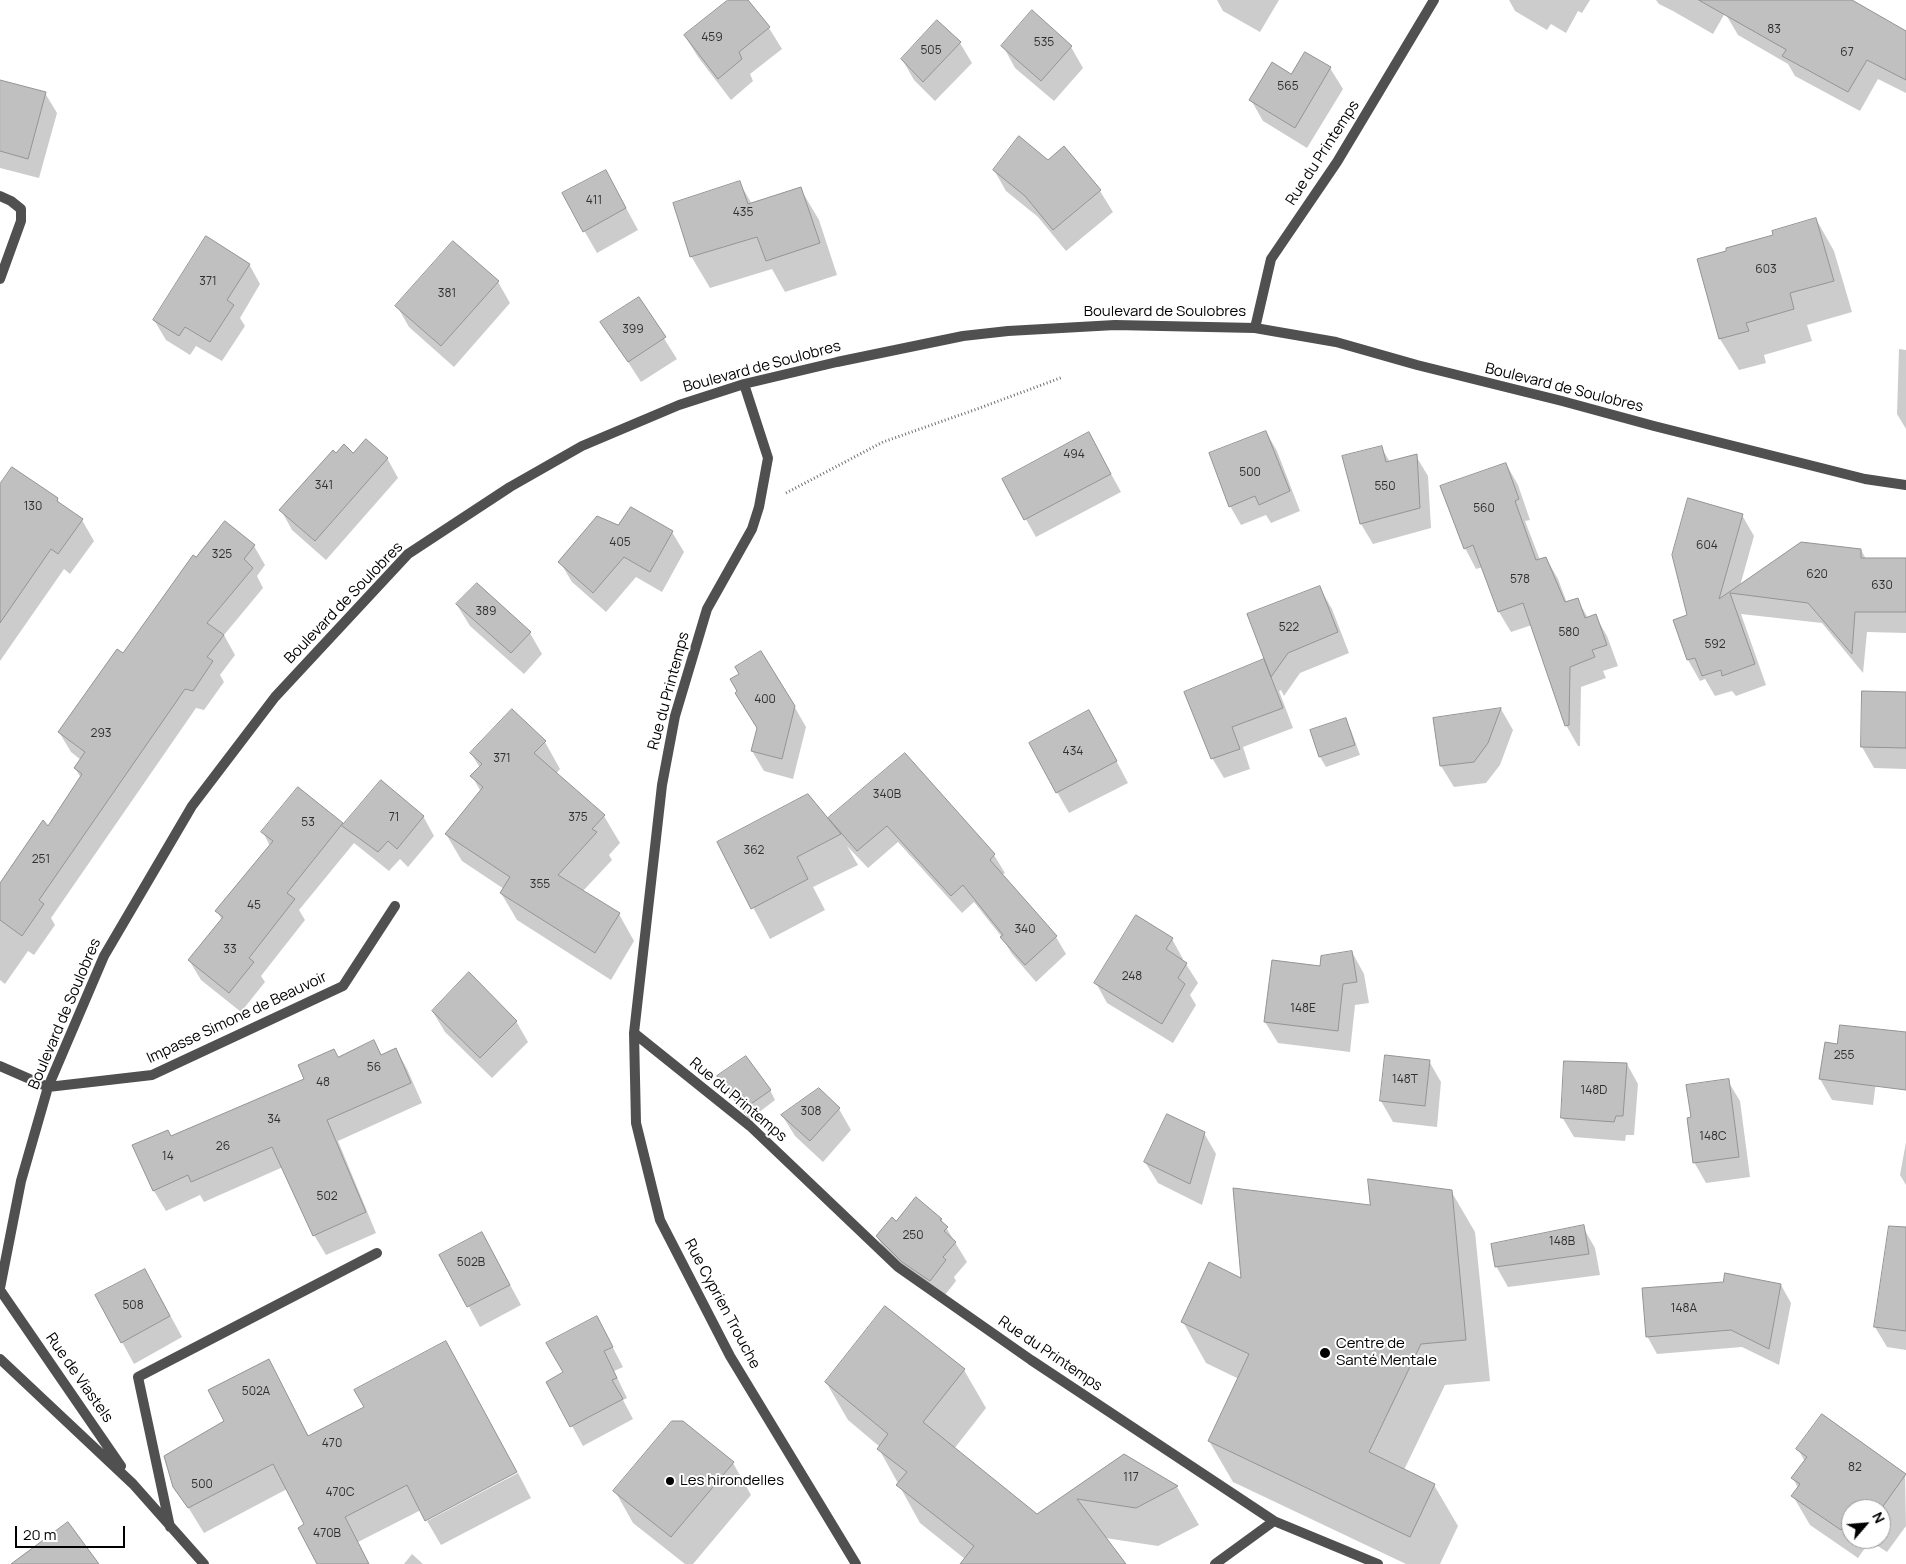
<!DOCTYPE html>
<html>
<head>
<meta charset="utf-8">
<style>
  body { margin:0 }
  #map { position:relative; width:1906px; height:1564px; overflow:hidden; background:#fff; font-family:Manrope,sans-serif }
  canvas { display:block }
  .north { position:absolute; left:1841px; top:1499px; width:50px; height:50px; box-sizing:border-box; background:#fff; border:1px solid #999; border-radius:50%; rotate:63deg; font-size:14px; font-weight:700; line-height:20px; text-align:center; color:#000 }
  .north::after { content:''; display:block; margin:auto; width:18px; height:22px; background:#000; clip-path:polygon(50% 0,100% 100%,50% 72%,0 100%) }
  .scale { position:absolute; left:15px; top:1526px; width:110px; height:22px; box-sizing:border-box; border:2px solid #000; border-top:0; padding-left:6px; font-size:15px; line-height:18px; white-space:nowrap; color:#000; -webkit-text-stroke:4px #fff; paint-order:stroke }
</style>
</head>
<body>
<div id="map">
<canvas width="1906" height="1564"></canvas>
<div class="north">N</div>
<div class="scale">20 m</div>
</div>
<script>
const g = document.querySelector('canvas').getContext('2d');
g.lineJoin = 'round';
function fillPath(path, color) { g.fillStyle = color; g.fill(path, 'evenodd'); }
function strokePath(path, color, width, dash) { g.strokeStyle = color; g.lineWidth = width; g.lineCap = dash ? 'butt' : 'round'; g.setLineDash(dash || []); g.stroke(path); }
function drawText(font, color, halo, rows, align = 'center') {
  g.font = font + ' Manrope,sans-serif'; g.lineWidth = 4; g.setLineDash([]); g.textBaseline = 'middle'; g.strokeStyle = halo; g.fillStyle = color; for (const [text, x, y, turn = 0] of rows) {
    g.save(); g.translate(x, y); g.rotate((+turn || 0) * Math.PI / 180); g.textAlign = isNaN(turn) ? turn : align; if (halo) g.strokeText(text, 0, 0); g.fillText(text, 0, 0); g.restore();
  }
}
fillPath(new Path2D(`
  M730,0H747L769,28L782,49L750,74L753,81L731,100L698,57L685,36Z
  M1217,0H1279L1260,32L1223,11Z
  M1509,0H1590L1582,13L1578,11L1566,33L1551,24L1547,30L1515,11Z
  M1656,0H1841L1906,32V93L1878,79L1860,111L1795,76L1788,64L1738,35L1725,13L1713,34L1673,11L1659,4Z
  M937,22L960,43L972,63L935,101L914,80L902,59Z
  M1003,46L1071,47L1083,68L1054,101L1015,68Z
  M1330,68L1343,89L1307,148L1263,121L1251,100L1291,75Z
  M0,81L45,93L57,113L39,178L0,168Z
  M1064,147L1100,191L1113,212L1066,251L1038,217L1006,191L994,170L1048,161Z
  M739,182L752,204L800,188L819,220L837,275L785,292L772,269L710,288L691,256Z
  M618,193L638,230L597,253L563,194Z
  M1816,219L1834,251L1852,312L1807,325L1812,341L1764,355L1766,363L1739,370L1720,339L1699,260L1774,236Z
  M453,243L498,282L510,303L454,367L409,327L397,306Z
  M249,264L260,284L240,318L245,326L222,361L196,346L190,355L166,340L154,320Z
  M639,299L677,359L641,382L602,322Z
  M1899,349L1906,350V429L1897,414Z
  M1266,432L1277,451L1300,511L1271,523L1266,515L1241,525L1230,506Z
  M1381,447L1390,462L1416,456L1428,476L1431,528L1373,544L1361,524L1344,457Z
  M1099,452L1121,492L1036,537L1003,479Z
  M336,455H353L387,458L398,478L326,560L292,530L281,510Z
  M1506,464L1518,485L1530,520L1525,521L1540,560L1546,558L1558,579L1567,603L1577,599L1588,618L1595,615L1607,636L1618,666L1603,671L1606,678L1581,687L1580,746H1578L1566,725L1532,625L1511,632L1499,612L1483,567L1476,569L1465,548Z
  M0,486L57,499L60,504L82,520L94,541L70,574L64,569L0,661Z
  M1742,515L1754,536L1740,586L1861,550L1866,559L1906,560V633L1867,632L1863,673L1822,623L1741,614L1766,685L1736,696L1732,691L1715,696L1705,679L1700,681L1688,660L1674,621L1689,616Z
  M619,527L672,532L684,552L662,592L636,577L606,612L572,582L560,562Z
  M254,546L265,565L257,576L263,588L224,635L235,655L220,675L224,682L204,710L196,708L51,918L55,925L34,955L28,951L5,984L0,980V885L48,828L81,778L75,768L81,760L71,752L59,732L123,655L196,559Z
  M1320,588L1332,609L1349,653L1300,673L1284,696L1281,690L1279,691L1293,728L1243,747L1250,769L1224,778L1212,758L1264,661L1267,666Z
  M457,605L530,633L542,654L524,674L470,626Z
  M1906,693V769L1874,768L1862,747Z
  M794,706L806,727L793,779L764,771L752,751L758,729Z
  M1501,709L1513,730L1500,765L1486,783L1454,787L1441,766L1434,719Z
  M1345,720L1351,730L1360,755L1326,767L1320,757L1311,731Z
  M1101,732L1128,783L1069,813L1057,792Z
  M545,742L560,769L556,774L604,816L620,843L609,855L612,860L582,892L619,914L634,941L611,980L517,920L501,893L504,889L462,861L446,834L481,792L472,776L480,768L471,753Z
  M905,755L994,855L1005,873L1002,875L1056,937L1066,954L1036,982L1012,954L1001,936L974,902L962,913L898,842L868,868L847,846L858,865L813,887L825,910L770,939L718,842L832,825L830,819Z
  M423,816L434,836L408,867L400,859L389,871L354,843L299,910L305,920L261,976L265,982L241,1012L201,980L189,960L222,920L217,911L270,846L263,832L342,824L343,827Z
  M1172,939L1183,959L1182,961L1186,964L1198,983L1190,995L1196,1005L1173,1043L1107,1003L1096,983Z
  M1352,952L1364,974L1369,1003L1355,1005L1350,1052L1278,1043L1265,1022L1321,967Z
  M433,1012L516,1021L528,1042L492,1078L445,1032Z
  M374,1041L382,1056L396,1049L407,1069L422,1103L338,1141L376,1233L326,1255L314,1235L283,1167L204,1202L200,1195L166,1211L154,1191L134,1146L171,1138L306,1079L338,1058Z
  M1429,1061L1441,1082L1437,1127L1393,1122L1381,1101Z
  M1627,1064L1638,1084L1634,1135H1626L1625,1141L1574,1137L1562,1117Z
  M719,1076L770,1090L775,1100L749,1120Z
  M1820,1079L1876,1082L1873,1105L1832,1100Z
  M1728,1081L1740,1101L1750,1177L1706,1183L1694,1162Z
  M839,1109L851,1130L823,1162L795,1136L782,1115Z
  M1204,1133L1216,1154L1202,1205L1158,1183L1145,1162Z
  M1906,1142V1185L1900,1175Z
  M1451,1191L1475,1232L1490,1381L1445,1385L1404,1470L1434,1485L1458,1526L1440,1564H1406L1233,1482L1209,1441L1239,1379L1206,1363L1183,1322L1371,1206Z
  M916,1199L941,1219L967,1262L954,1277L956,1281L941,1300L889,1256L877,1237L896,1223Z
  M1583,1227L1595,1248L1600,1275L1508,1287L1496,1266Z
  M482,1233L521,1305L480,1327L441,1255Z
  M1906,1282V1350L1887,1347L1875,1327Z
  M1781,1285L1791,1303L1779,1365L1742,1347L1657,1354L1647,1336Z
  M157,1291L182,1337L134,1364L97,1296Z
  M597,1317L623,1367L614,1371L627,1398L623,1400L633,1419L583,1446L548,1382L565,1372Z
  M268,1360L309,1437L366,1407L421,1510L358,1542L369,1564H318L306,1525L287,1489L204,1533L175,1486L226,1421Z
  M964,1370L986,1408L954,1449L1037,1516L1124,1455L1177,1487L1199,1525L1158,1546L1105,1538L1120,1564H961L965,1559L920,1523L879,1449L880,1447L848,1420L826,1382Z
  M1798,1449L1905,1475L1906,1526L1887,1552L1870,1541L1858,1558L1810,1525L1793,1496L1798,1488L1793,1478L1805,1462ZM1851,1509H1881V1539H1851Z
  M733,1463L751,1495L693,1564H685L633,1523L615,1491Z
  M518,1473L531,1498L441,1545L427,1521Z
  M412,1554L423,1564H404Z`), '#0003');
const building = new Path2D(`
  M728,0H748L770,27L739,52L742,59L718,79L684,35Z
  M1699,0H1852L1906,31V80L1867,60L1848,92L1782,56L1786,50Z
  M1032,10L1072,46L1041,81L1001,46Z
  M937,20L961,42L923,82L901,59Z
  M1305,52L1331,67L1295,128L1249,100L1272,62L1291,74Z
  M0,80L46,92L28,159L0,151Z
  M1019,136L1048,160L1064,146L1101,190L1053,230L1025,196L993,170Z
  M606,170L626,208L583,232L562,193Z
  M740,181L748,204L801,187L820,243L766,261L757,237L690,257L673,203Z
  M1816,218L1834,281L1790,293L1794,309L1746,323L1749,331L1719,339L1697,259L1726,251V248L1773,235L1772,231Z
  M206,236L250,264L227,300L234,305L210,342L185,327L179,336L153,320Z
  M453,241L499,281L441,346L395,306Z
  M639,297L666,337L628,362L600,322Z
  M1266,431L1290,491L1259,505L1255,496L1229,507L1209,453Z
  M1089,432L1111,474L1024,520L1002,479Z
  M366,439L388,458L315,541L279,510L333,450L336,453L344,444L353,453Z
  M1382,446L1386,462L1417,454L1420,508L1360,524L1342,456Z
  M1506,463L1519,499L1515,501L1536,560L1546,557L1565,602L1578,598L1585,618L1596,614L1607,645L1592,650L1595,657L1570,667L1569,725L1565,726L1523,603L1498,612L1473,545L1464,549L1440,486Z
  M12,467L58,498L57,501L83,519L58,554L51,549L0,623V484Z
  M1688,498L1743,514L1719,599L1801,542L1861,549V558H1906V612H1855L1852,654L1808,603L1730,593L1755,664L1722,676L1721,670L1702,676L1695,658L1687,660L1673,620L1687,615L1672,555Z
  M631,507L673,531L650,572L624,557L593,593L558,562L597,516L618,525Z
  M225,521L255,545L244,559L253,568L207,623L224,635L207,657L213,661L193,691L185,689L39,900L44,904L22,936L0,920V883L43,820L48,826L82,774L74,768L85,752L58,732L117,649L123,653L193,555L196,557Z
  M477,583L531,632L511,653L456,604Z
  M1320,586L1338,632L1288,653L1271,677L1247,614Z
  M761,651L795,706L782,759L751,751L757,728L735,693L737,691L730,679L739,674L735,667Z
  M1264,659L1283,708L1232,727L1240,749L1211,759L1184,692Z
  M1862,691L1906,692V748L1861,747Z
  M1501,708L1488,743L1474,762L1440,766L1433,718Z
  M512,709L546,741L534,753L605,815L592,829L597,832L558,875L620,913L595,953L500,893L510,877L445,834L483,787L470,776L482,764L470,753Z
  M1089,710L1117,761L1056,793L1029,743Z
  M1346,718L1355,745L1319,757L1310,730Z
  M905,753L995,854L990,860L1057,936L1025,965L1000,937L1003,935L963,885L951,896L887,826L857,851L828,818Z
  M381,780L424,816L397,849L388,841L378,852L342,826Z
  M298,787L343,823L287,893L295,899L249,958L254,962L229,993L188,960L223,917L215,911L273,841L261,832Z
  M808,794L841,834L797,857L808,879L751,909L717,842Z
  M1136,915L1173,938L1166,949L1187,963L1178,978L1185,984L1162,1024L1094,983Z
  M1352,951L1357,982L1343,984L1338,1031L1264,1022L1272,960L1320,966L1321,956Z
  M469,972L517,1021L480,1058L432,1011Z
  M1840,1025L1906,1032V1090L1819,1079L1825,1042L1837,1044Z
  M374,1040L381,1055L396,1048L411,1083L327,1120L366,1212L313,1236L272,1147L191,1182L188,1175L153,1191L132,1145L168,1130L171,1136L304,1079L298,1065L334,1049L338,1057Z
  M1385,1055L1430,1060L1425,1106L1380,1101Z
  M746,1056L771,1090L742,1110L717,1076Z
  M1564,1061L1627,1063L1623,1116H1616L1614,1122L1561,1118Z
  M1729,1079L1739,1157L1693,1163L1687,1118L1691,1117L1686,1085Z
  M819,1088L840,1108L810,1141L781,1115Z
  M1167,1114L1205,1132L1190,1184L1144,1162Z
  M1368,1179L1452,1190L1466,1340L1421,1344L1369,1452L1435,1484L1410,1537L1208,1441L1249,1354L1181,1322L1209,1262L1241,1278L1233,1188L1370,1205Z
  M916,1197L942,1219L940,1220L948,1227L944,1231L956,1242L943,1257L946,1260L930,1281L902,1262L876,1236L892,1217L896,1221Z
  M1584,1225L1589,1254L1495,1267L1491,1244Z
  M1889,1226L1906,1227V1331L1874,1327Z
  M482,1232L510,1285L467,1307L439,1255Z
  M145,1269L170,1316L121,1343L95,1295Z
  M1725,1273L1781,1284L1769,1349L1731,1330L1646,1337L1642,1288L1723,1282Z
  M885,1306L965,1369L923,1422L1037,1514L1124,1454L1178,1486L1136,1508L1077,1499L1126,1564H960L974,1546L896,1485L907,1472L877,1449L888,1434L825,1382Z
  M597,1316L613,1347L604,1351L617,1378L612,1380L623,1399L570,1427L546,1382L563,1372L546,1343Z
  M446,1341L517,1472L425,1521L407,1485L345,1517L369,1564H317L298,1528L304,1524L273,1464L188,1508L173,1487L164,1456L224,1421L208,1390L269,1359L308,1436L364,1407L354,1390Z
  M1822,1414L1906,1474L1881,1509H1851V1516L1841,1530L1791,1496L1800,1484L1791,1478L1807,1457L1796,1449Z
  M672,1421H683L734,1462L671,1537L613,1491Z
  M68,1522L99,1564H11L46,1538Z`);
fillPath(building, '#c0c0c0');
strokePath(building, '#949494', 1);
strokePath(new Path2D(`
  M786,493L883,442L977,409L1063,377`), '#727272', 3, [1, 2.5]);
strokePath(new Path2D(`
  M0,196L11,201L21,209V221L0,279`), '#505050', 10);
strokePath(new Path2D(`
  M1255,328L1271,259L1337,162L1434,0
  M744,384L768,458L759,507L752,529L707,609L675,716L662,785L634,1033L750,1126L898,1267L1031,1360L1274,1521L1378,1564
  M634,1033L636,1123L660,1220L730,1356L856,1564
  M0,1066L48,1087L152,1075L343,986L395,906
  M0,1288L21,1181L48,1087L104,956L192,806L275,697L408,554L510,487L582,446L679,405L744,384L837,362L963,336L1008,331L1115,325L1255,328L1336,342L1417,365L1562,401L1654,426L1865,479L1906,485
  M0,1290L121,1466
  M0,1359L133,1484L204,1564
  M170,1527L138,1377L377,1253
  M1215,1564L1274,1521`), '#505050', 10);
for (const [x, y, r, color] of [
  [1325,1353,6,"#000"],
  [670,1481,5,"#000"]
]) { const dot = new Path2D(); dot.arc(x, y, r, 0, 2 * Math.PI); g.fillStyle = color; g.fill(dot); strokePath(dot, '#fff', 2); }
drawText('12px', '#303030', null, [
  ["83",1774,30],
  ["459",712,38],
  ["535",1044,43],
  ["505",931,51],
  ["67",1847,53],
  ["565",1288,87],
  ["411",594,201],
  ["435",743,213],
  ["603",1766,270],
  ["371",208,282],
  ["381",447,294],
  ["399",633,330],
  ["494",1074,455],
  ["500",1250,473],
  ["341",324,486],
  ["550",1385,487],
  ["130",33,507],
  ["560",1484,509],
  ["405",620,543],
  ["604",1707,546],
  ["325",222,555],
  ["620",1817,575],
  ["578",1520,580],
  ["630",1882,586],
  ["389",486,612],
  ["522",1289,628],
  ["580",1569,633],
  ["592",1715,645],
  ["400",765,700],
  ["293",101,734],
  ["434",1073,752],
  ["371",502,759],
  ["340B",887,795],
  ["71",394,818],
  ["375",578,818],
  ["53",308,823],
  ["362",754,851],
  ["251",41,860],
  ["355",540,885],
  ["45",254,906],
  ["340",1025,930],
  ["33",230,950],
  ["248",1132,977],
  ["148E",1303,1009],
  ["255",1844,1056],
  ["56",374,1068],
  ["148T",1405,1080],
  ["48",323,1083],
  ["148D",1594,1091],
  ["308",811,1112],
  ["34",274,1120],
  ["148C",1713,1137],
  ["26",223,1147],
  ["14",168,1157],
  ["502",327,1197],
  ["250",913,1236],
  ["148B",1562,1242],
  ["502B",471,1263],
  ["508",133,1306],
  ["148A",1684,1309],
  ["502A",256,1392],
  ["470",332,1444],
  ["82",1855,1468],
  ["117",1131,1478],
  ["500",202,1485],
  ["470C",340,1493],
  ["470B",327,1534]
]);
drawText('15px', '#000', '#fff', [
  ["Rue du Printemps",1323,153,-57],
  ["Boulevard de Soulobres",1165,312],
  ["Boulevard de Soulobres",762,367,-15],
  ["Boulevard de Soulobres",1564,388,14],
  ["Boulevard de Soulobres",344,603,-46],
  ["Rue du Printemps",669,691,-75],
  ["Boulevard de Soulobres",65,1014,-67],
  ["Impasse Simone de Beauvoir",237,1018,-25],
  ["Rue du Printemps",738,1100,40],
  ["Rue Cyprien Trouche",722,1304,62],
  ["Rue du Printemps",1050,1354,34],
  ["Rue de Viastels",79,1378,55]
]);
drawText('15px', '#000', '#fff', [
  ["Centre de",1336,1344],
  ["Santé Mentale",1336,1361],
  ["Les hirondelles",680,1481]
], 'left');
</script>
</body>
</html>
